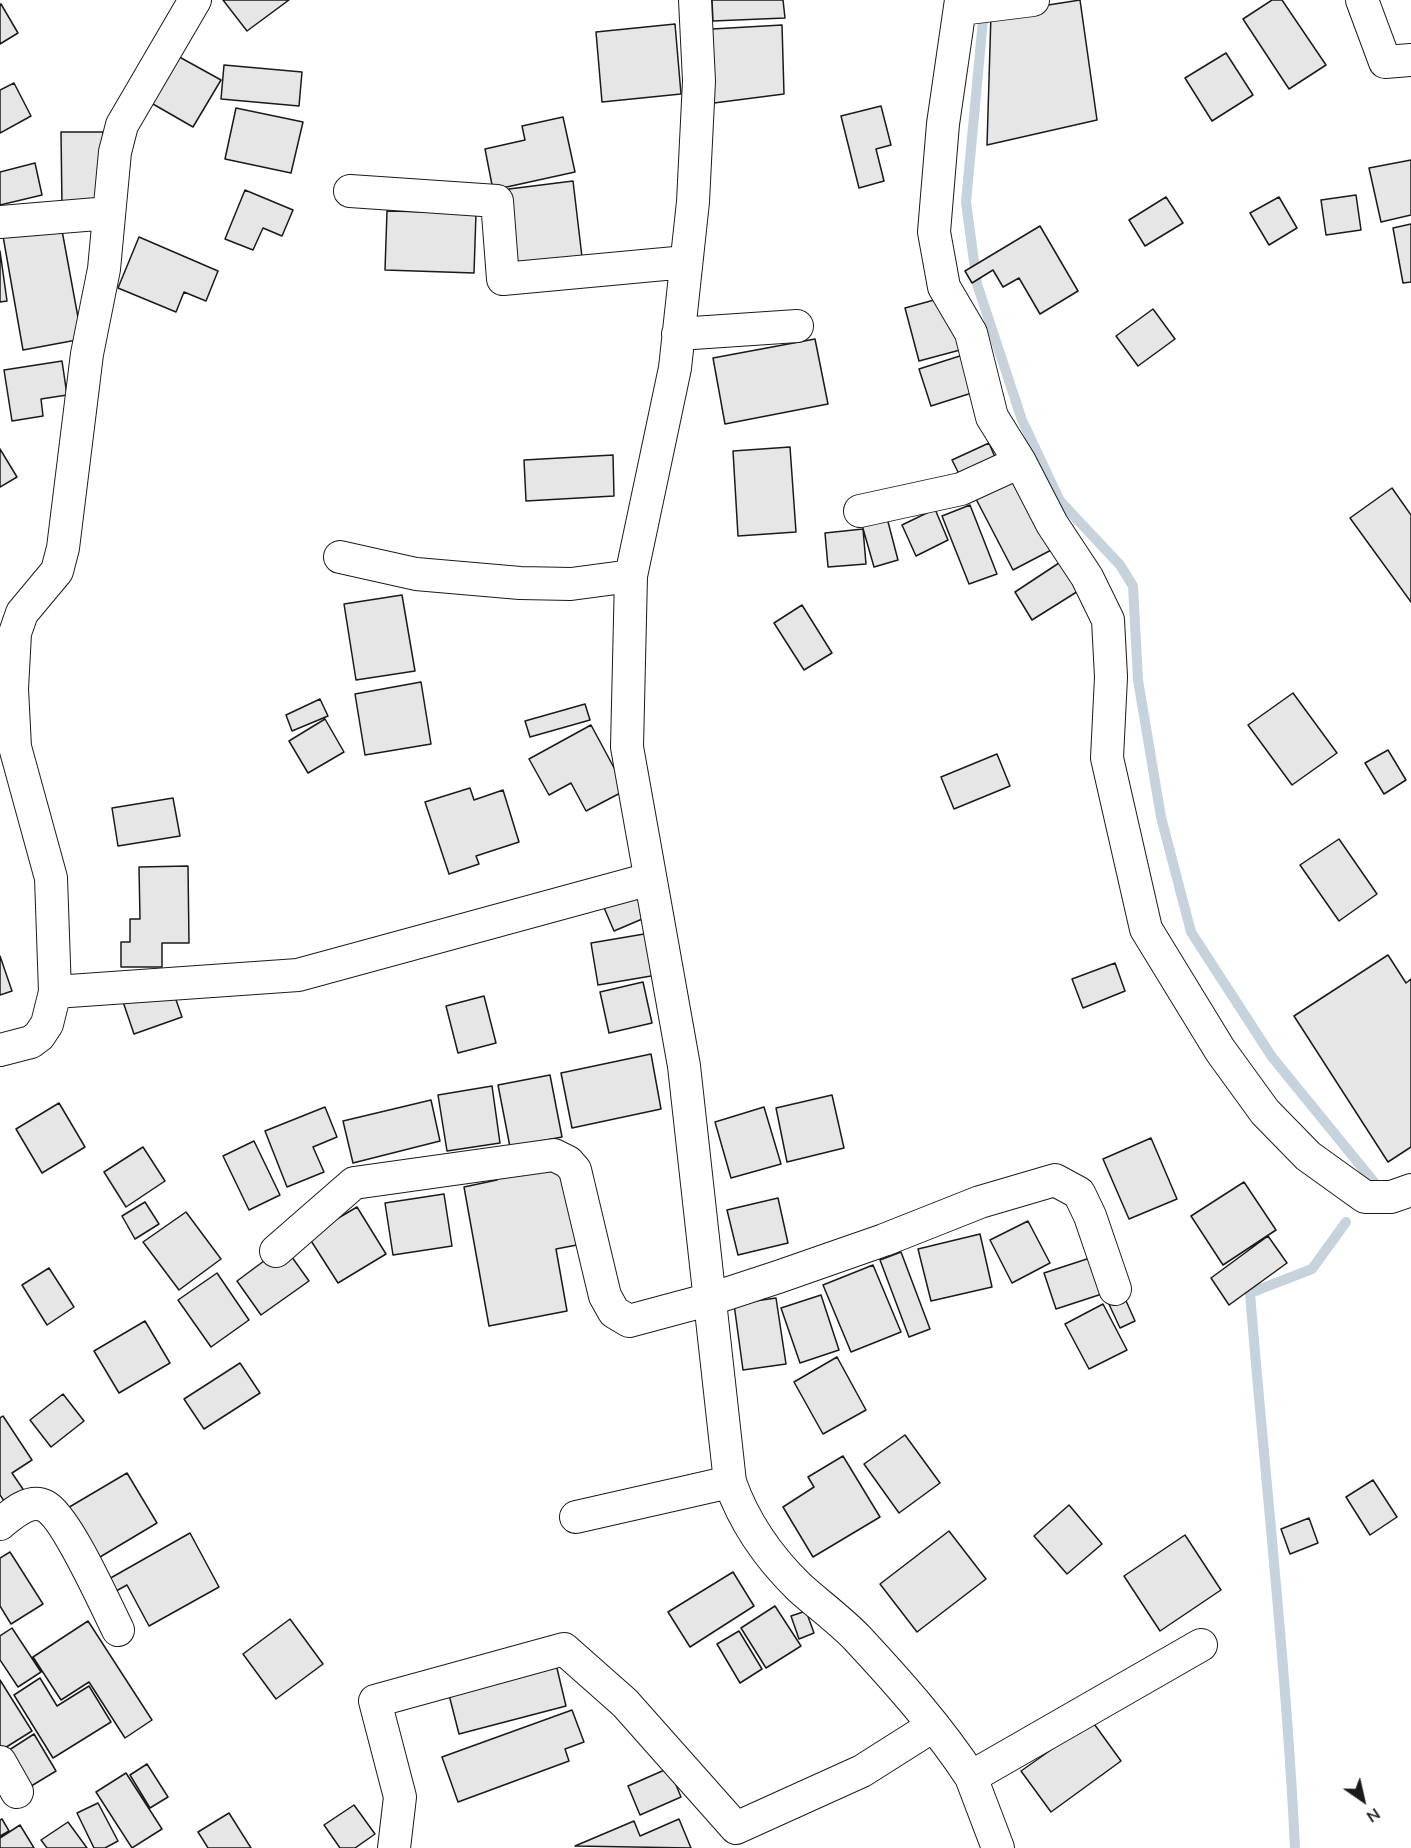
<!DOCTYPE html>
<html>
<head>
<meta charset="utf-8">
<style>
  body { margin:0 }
  #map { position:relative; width:1411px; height:1848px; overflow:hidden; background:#fff; font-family:"Nunito Sans",sans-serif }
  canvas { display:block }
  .north { position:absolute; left:1333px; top:1770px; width:60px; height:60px; -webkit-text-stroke:4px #fff; paint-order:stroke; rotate:146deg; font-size:16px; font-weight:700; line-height:24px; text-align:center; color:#1a1a1a }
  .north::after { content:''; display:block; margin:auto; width:21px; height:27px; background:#1a1a1a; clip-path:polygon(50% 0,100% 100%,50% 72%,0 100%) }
</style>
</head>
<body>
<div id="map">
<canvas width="1411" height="1848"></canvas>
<div class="north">N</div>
</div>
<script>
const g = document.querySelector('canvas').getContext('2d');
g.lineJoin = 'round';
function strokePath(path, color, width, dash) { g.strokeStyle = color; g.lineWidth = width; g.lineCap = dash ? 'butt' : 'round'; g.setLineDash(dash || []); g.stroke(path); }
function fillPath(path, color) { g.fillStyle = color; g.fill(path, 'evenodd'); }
strokePath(new Path2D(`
  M984,9L966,202L977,284L1022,420L1060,501L1120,565L1133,586L1138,680L1161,817L1191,932L1272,1057L1374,1182
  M1295,1848C1286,1663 1265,1478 1250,1293L1312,1269L1346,1222`), '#c6d2dc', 10);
const building = new Path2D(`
  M223,0H289L247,31Z
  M712,0H783L785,18L713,21Z
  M1080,0L1097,120L987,145L991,14Z
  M1272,0H1282L1326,65L1289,89L1243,19Z
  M1,4L18,33L0,44V4Z
  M675,24L681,94L602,102L596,32Z
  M782,25L784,94L714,103L712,29Z
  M1226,53L1253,95L1212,121L1185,78Z
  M174,54L221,80L193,127L146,100Z
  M224,65L302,72L299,106L221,99Z
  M14,83L31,116L0,133V90Z
  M881,106L891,145L876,149L884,181L859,188L841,116Z
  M236,108L303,122L291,173L225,159Z
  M563,117L575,172L493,190L485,149L525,140L522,126Z
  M61,132H103L104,206L62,207Z
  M1411,160V215L1381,222L1369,168Z
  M35,163L42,195L0,205V172Z
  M573,181L582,257L518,265L509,189Z
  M245,190L293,210L282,236L263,228L253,250L225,239Z
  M1356,195L1361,230L1326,235L1321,200Z
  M1166,197L1183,223L1145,246L1129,220Z
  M1279,197L1297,228L1269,245L1250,213Z
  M387,211L476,213L474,273L385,270Z
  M1411,224V282L1403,283L1393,228Z
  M61,225L82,339L23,350L3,236Z
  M1040,226L1078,291L1040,314L1019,278L1003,287L993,270L972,283L965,271Z
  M139,237L218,271L206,301L184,292L176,312L118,288Z
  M0,251L7,301L0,302Z
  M945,297L960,350L919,361L905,308Z
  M1153,309L1175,339L1138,366L1116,336Z
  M815,339L828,404L725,424L713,358Z
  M966,354L978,391L931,406L919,369Z
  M62,361L67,395L41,399L43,416L12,421L4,370Z
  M989,443L997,462L961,478L952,460Z
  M790,447L796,532L738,536L733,451Z
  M0,449L17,477L0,487Z
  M613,455L614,496L526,501L524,460Z
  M1020,476L1057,547L1013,570L976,499Z
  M1392,488L1411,515V602L1350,518Z
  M970,505L997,574L969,584L942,516Z
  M935,509L948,540L916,556L902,525Z
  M887,518L898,560L874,567L862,525Z
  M863,529L866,564L828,567L825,533Z
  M1065,559L1083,588L1032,620L1015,592Z
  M402,595L415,671L356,680L344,604Z
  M802,605L832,653L804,670L774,623Z
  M421,682L431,744L365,755L355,694Z
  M1293,693L1337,753L1292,785L1248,725Z
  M320,699L328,716L292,731L286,715Z
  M585,704L590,720L530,737L525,721Z
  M325,719L344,752L308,773L289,741Z
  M591,725L626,790L586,811L571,783L549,795L529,759Z
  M1388,750L1406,780L1384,794L1365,763Z
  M997,754L1010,786L954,809L941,777Z
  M470,788L474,800L503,790L519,842L476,856L479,864L449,874L425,802Z
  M173,798L180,836L118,846L112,808Z
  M1339,839L1377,894L1339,921L1300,865Z
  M188,866L189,943H162V967H121V942H130V919H140L139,867Z
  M639,879L654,914L614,931L599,896Z
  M650,933L657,975L598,985L591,943Z
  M1388,955L1406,983L1411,979V1147L1388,1162L1294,1016Z
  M0,956L12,991L0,995Z
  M1115,963L1125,991L1083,1008L1072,979Z
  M167,974L182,1017L134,1034L119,990Z
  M643,982L652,1023L609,1033L600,992Z
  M484,996L496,1043L458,1053L446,1006Z
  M651,1054L661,1109L572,1128L561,1073Z
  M550,1075L562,1137L510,1147L498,1085Z
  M492,1086L500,1143L447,1151L438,1095Z
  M832,1095L844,1148L787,1162L776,1108Z
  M431,1100L440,1141L353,1163L343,1121Z
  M59,1103L85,1147L42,1173L16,1129Z
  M325,1107L337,1137L313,1147L324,1172L287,1187L265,1131Z
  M764,1107L781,1164L731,1178L715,1122Z
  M1151,1138L1177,1199L1129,1219L1103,1159Z
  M254,1141L280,1195L249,1210L223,1156Z
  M563,1142L582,1244L556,1249L567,1311L489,1326L464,1187L497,1180L492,1155Z
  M143,1147L165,1181L126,1207L104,1172Z
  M1244,1182L1276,1230L1223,1265L1191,1216Z
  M444,1194L452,1246L393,1255L385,1203Z
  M778,1198L788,1243L738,1255L727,1210Z
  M145,1202L159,1224L135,1239L122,1216Z
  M357,1207L386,1254L338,1283L308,1236Z
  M186,1212L221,1259L179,1290L143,1242Z
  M1028,1221L1050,1263L1012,1283L990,1240Z
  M980,1234L992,1287L931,1301L918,1249Z
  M1268,1236L1287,1263L1229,1305L1211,1278Z
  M284,1246L309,1281L261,1315L237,1281Z
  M901,1252L930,1329L909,1337L880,1260Z
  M1093,1257L1105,1293L1056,1309L1044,1273Z
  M873,1265L901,1332L851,1352L823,1285Z
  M49,1268L74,1307L47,1325L22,1285Z
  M217,1273L249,1320L211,1347L178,1300Z
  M1123,1294L1135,1321L1120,1328L1108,1302Z
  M821,1295L839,1350L800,1363L781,1308Z
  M776,1298L786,1364L743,1370L734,1304Z
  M1103,1304L1127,1350L1089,1369L1065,1324Z
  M145,1321L170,1363L119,1393L94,1351Z
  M837,1357L866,1410L823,1434L794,1382Z
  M240,1363L260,1393L204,1429L184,1399Z
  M63,1394L84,1421L51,1447L30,1420Z
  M3,1416L32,1460L12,1473L29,1498L10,1510L0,1495V1418Z
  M905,1435L940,1483L899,1513L864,1464Z
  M843,1456L880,1517L813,1557L783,1507L814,1487L808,1477Z
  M127,1473L157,1523L95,1560L66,1509Z
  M1373,1480L1397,1517L1370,1535L1346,1497Z
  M1069,1505L1102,1544L1067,1574L1034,1536Z
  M1309,1518L1318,1543L1290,1554L1281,1529Z
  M949,1531L986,1579L917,1632L880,1584Z
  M190,1533L219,1587L149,1626L127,1585L107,1596L100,1584Z
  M1185,1535L1221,1590L1160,1631L1124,1576Z
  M10,1552L43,1604L11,1624L0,1606V1558Z
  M733,1572L754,1606L690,1647L668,1612Z
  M775,1606L801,1646L766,1668L741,1628Z
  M806,1611L814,1633L799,1639L791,1616Z
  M290,1619L323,1664L276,1699L243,1654Z
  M88,1621L152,1720L125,1738L89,1682L61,1700L33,1657Z
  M12,1628L41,1672L18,1687L0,1660V1636Z
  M739,1631L762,1669L740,1683L717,1644Z
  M555,1660L566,1706L459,1734L447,1687Z
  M40,1678L57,1706L89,1686L111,1722L53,1758L14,1695Z
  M0,1680L32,1731L0,1751Z
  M572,1710L584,1742L565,1749L569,1761L458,1802L442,1757Z
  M1092,1721L1121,1761L1051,1812L1021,1771Z
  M34,1734L56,1771L28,1788L6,1752Z
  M147,1764L168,1797L150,1808L130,1775Z
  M669,1768L681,1797L640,1815L628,1786Z
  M126,1773L162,1829L132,1848L96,1792Z
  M98,1803L118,1841L105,1848H94L77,1813Z
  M354,1805L375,1834L355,1848H340L324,1825Z
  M229,1813L251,1848H208L198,1832Z
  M2,1819L9,1831L0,1836V1820Z
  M679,1819L691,1848L575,1846L634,1821L640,1836Z
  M68,1822L87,1848H47L41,1840Z
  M20,1825L34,1848H0V1838Z`);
fillPath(building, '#e6e6e6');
strokePath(building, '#1a1a1a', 1.5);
const minor = new Path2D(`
  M695,0L699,81L693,202L675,368L631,576L627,747L684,1066L730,1482C744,1522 769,1558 800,1588C819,1605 841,1621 858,1639C898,1682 939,1728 971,1777L1201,1645
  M961,0L943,124L934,232L944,287L971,333L992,417L1020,462L1052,524L1087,577L1108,620L1111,677L1107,758L1146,929L1220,1050L1265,1112L1308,1156L1365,1197H1391L1411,1190
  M1362,0L1385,62L1411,60
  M961,9L1033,0
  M350,191L497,201L503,279L686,262
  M0,222L109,213
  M678,334L797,326
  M860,511L961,489L1020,462
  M340,557L416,574L520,583L571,584L631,576
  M55,992L298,975L650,879
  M0,1050L31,1042L39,1036L47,1024L55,992L51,878L15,747L12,689L15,633L22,613L57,571L63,548L87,354L104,269L115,152L122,125L195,0
  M276,1251L354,1183L554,1155L568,1162L575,1170L605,1296L614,1312L629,1321L711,1299L778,1277L884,1240L980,1202L1055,1180L1079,1193L1090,1216L1115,1289
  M576,1517L730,1482
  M0,1524C11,1515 29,1498 45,1506C66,1516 106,1606 118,1630
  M0,1762L17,1792
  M971,1777L998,1848
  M394,1848L400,1797L375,1701L564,1649L625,1703L736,1828L862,1771L933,1726`);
strokePath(minor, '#1a1a1a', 34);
strokePath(minor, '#fff', 32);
</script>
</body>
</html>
